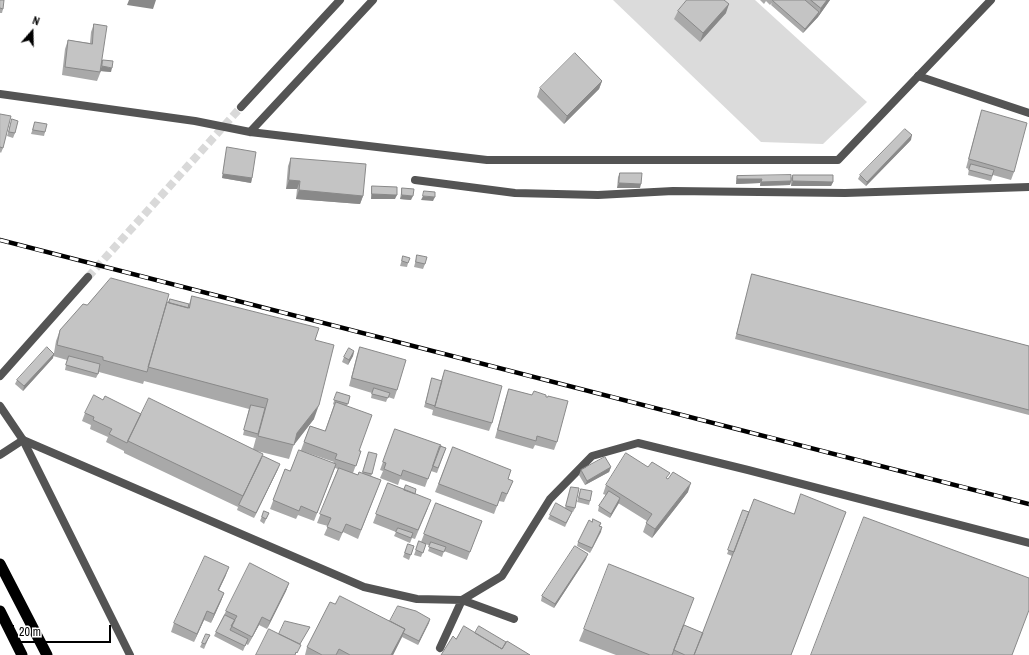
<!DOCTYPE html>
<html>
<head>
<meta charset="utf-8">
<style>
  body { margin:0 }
  #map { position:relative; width:1029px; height:655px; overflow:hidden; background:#fff; font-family:"Archivo Narrow",sans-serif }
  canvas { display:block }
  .north { position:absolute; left:12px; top:12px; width:40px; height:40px; -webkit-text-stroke:3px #fff; paint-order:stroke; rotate:20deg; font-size:11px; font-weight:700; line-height:16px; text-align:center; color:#000 }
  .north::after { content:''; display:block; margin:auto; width:14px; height:18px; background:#000; clip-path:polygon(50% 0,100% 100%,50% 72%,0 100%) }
  .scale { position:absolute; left:12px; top:625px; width:99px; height:18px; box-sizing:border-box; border:2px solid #000; border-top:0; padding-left:5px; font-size:12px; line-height:14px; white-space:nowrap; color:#000; -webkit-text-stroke:3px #fff; paint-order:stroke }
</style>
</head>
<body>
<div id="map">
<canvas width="1029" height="655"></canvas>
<div class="north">N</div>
<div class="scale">20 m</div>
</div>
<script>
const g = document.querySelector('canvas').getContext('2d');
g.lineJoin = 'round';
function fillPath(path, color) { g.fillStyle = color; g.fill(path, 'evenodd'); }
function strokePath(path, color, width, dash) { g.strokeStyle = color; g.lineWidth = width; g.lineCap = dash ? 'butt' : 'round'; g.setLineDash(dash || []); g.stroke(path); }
fillPath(new Path2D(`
  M613,0H755L867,102L823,144L761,142Z`), '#dbdbdb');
strokePath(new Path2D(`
  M88,277L241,107`), '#d9d9d9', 8, [8, 4]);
strokePath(new Path2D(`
  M918,76L1029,113
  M415,180L515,193L598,195L673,191L845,193L1029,187`), '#545454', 8);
strokePath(new Path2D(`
  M0,94L195,121L250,132L487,160H838L991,0
  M241,107L340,0
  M250,132L373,0
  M0,376L88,277
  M0,406L23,440L364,587L417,599L462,600L502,576L550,499L592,456L638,443L748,470L1029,543
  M0,455L23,440
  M440,648L462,600L514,619`), '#545454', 8);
strokePath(new Path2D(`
  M23,440L130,655`), '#545454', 8);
strokePath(new Path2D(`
  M0,564L47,655
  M0,611L22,655`), '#000', 11);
const rail = new Path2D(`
  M0,240L1029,504`);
strokePath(rail, '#000', 4.5);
strokePath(rail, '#fff', 3, [9]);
fillPath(new Path2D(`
  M0,0L3,9L2,13H0Z
  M760,0H830L818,17L803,33L771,5L772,3L770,5L766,1L764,4Z
  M678,11L726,13L700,42L674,19Z
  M94,24L102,63L103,60L111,72L101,71L97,81L62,75L65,49L68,40L90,43L91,32Z
  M602,81L599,89L564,124L537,97L540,88Z
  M982,110L1014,172L1011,180L993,175L991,181L968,175L969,169L966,168L979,119Z
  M0,114L3,148L1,153L0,152Z
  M12,119L15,133L13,138L7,136Z
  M35,122L45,132L44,136L31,134Z
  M911,140L866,186L858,179L860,175Z
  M227,147L252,178L251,183L222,178L226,152Z
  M291,158L363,196L360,204L296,199L297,189H286L288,166Z
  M620,173L640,188H617L618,177Z
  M793,175L833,182L831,186H791V182L790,185L760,186V183L736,184V180L737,176L791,178Z
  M372,186L395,199H371V191Z
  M402,188L411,200L400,199L401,193Z
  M417,255L425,264L423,269L414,267Z
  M403,256L408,263L407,267L400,266Z
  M752,274L1029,346V415L735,339Z
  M192,296L315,340L314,419L294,444L289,459L257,451L261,460L278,469L254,518L237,510L238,507L124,453V451L106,442L108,437L90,429L91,425L82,421L85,413L103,400L141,414L253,449L256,438L243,435L249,409L144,381L143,384L99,372L96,378L65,370L67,360L53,356V358L23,391L15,384L17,380L54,353L56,341L60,330L87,305L168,302L170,299L189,304Z
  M360,347L397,390L394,399L388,397L386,402L371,398L372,393L349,386L357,355Z
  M354,351L353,356L348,365L342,362L344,357Z
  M445,370L492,423L489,431L432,415L433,410L424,407L432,378L441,381Z
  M509,389L532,395L546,397L557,442L554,450L535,445L533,449L495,438L506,397Z
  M337,392L350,396L347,406L359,451H361L353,473L358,475L362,473L369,452L372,474L371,476L381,480L358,539L343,532L339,541L324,535L328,526L317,523L338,469L335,468L314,521L298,515L296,519L270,509L285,469L290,471L301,450L310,426L325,431L334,405L333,404ZM302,451L334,462L333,463Z
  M395,429L446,448L437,473L431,471L437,454L425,487L400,479L398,485L380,478L383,471L380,470Z
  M453,447L508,479L513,481L504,502L499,501L494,514L435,492Z
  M611,467L609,472L585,485L579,475L581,470Z
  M667,479L688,492L652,538L643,532L647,521L618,503L610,518L598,511L599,506L606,495L603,494L606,485Z
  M388,483L404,489L406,485L415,494L428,508L415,539L412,538L410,543L394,536L396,532L373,523Z
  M571,487L575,508L573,512H572L565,527L548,519L550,515L565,508Z
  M581,489L590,501L589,505L577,502Z
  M436,503L482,521L467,560L444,551L442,557L428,551L430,546L426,544L421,557L414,555L419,541L421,542Z
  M743,510L749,512L794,514L846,512L791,655H616L579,641L584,629L684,625L703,633L732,556L727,554Z
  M264,511L269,513L264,524L260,521Z
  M592,522L601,523L600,526L602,527L590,553L577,546L578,542Z
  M408,544L414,546L409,560L403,557Z
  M586,559L554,608L541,601L542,596Z
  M226,575L219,590L224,593L221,601L211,623L204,620L194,642L171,632L174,623Z
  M289,583L286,591L267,629L259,625L248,645L246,644L243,651L214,636L226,611Z
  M335,604L390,621L430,619L418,645L402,637L393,655H305L307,647Z
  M210,635L204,649L200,647L202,643Z`), '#a9a9a9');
fillPath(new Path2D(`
  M129,0H156L153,9L127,5Z
  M827,0H830L818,17L821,8Z
  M729,4L726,13L700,42L703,33Z
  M819,12L818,17L803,33L805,29Z
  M102,66L112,68L111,72L100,71Z
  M602,81L599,89L564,124L567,116Z
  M912,135L911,140L866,186L867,182Z
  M223,174L252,178L251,183L222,178Z
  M737,179H762L760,183L736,184Z
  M289,180L300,181L297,189H286Z
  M791,181L790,185L760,186L761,182Z
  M793,181L833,182L831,186H791Z
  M619,183L641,184L640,188H617Z
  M299,190L363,196L360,204L296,199Z
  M372,194L397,195L395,199H371Z
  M402,195L413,196L411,200L400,199Z
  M423,196L435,197L433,201L421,200Z
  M354,351L353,356L348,365L349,360Z
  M54,354L53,358L23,391L24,386Z
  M319,405L314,419L294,445L297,433Z
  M280,464L278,469L254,518L256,513Z
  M611,467L609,472L585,485L587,481Z
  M691,483L688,492L652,538L655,529Z
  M620,498L619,503L610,518L611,514Z
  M602,527L601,532L590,553L592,548Z
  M588,554L586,559L554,608L555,604Z
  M229,567L226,575L215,598L218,590Z
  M289,583L286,591L267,629L270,621Z
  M224,593L221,601L211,623L214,614Z
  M207,611L204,620L194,642L197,634Z
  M262,617L259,625L248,645Z
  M430,619L429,623L418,645L419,641Z
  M405,629L402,637L393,655H391Z`), '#898989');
const building = new Path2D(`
  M0,0H4L3,9L0,8Z
  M687,0H724L729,4L703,33L678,11Z
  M773,0H805L819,12L805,29L773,1Z
  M811,0H827L821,8Z
  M94,24L107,26L100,72L65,67L68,40L92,44Z
  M575,53L602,81L567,116L540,88Z
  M103,60L113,61L112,68L102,66Z
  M982,110L1027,123L1014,172L969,159Z
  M0,114L11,116L3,148L0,147Z
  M12,119L18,121L15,133L9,132Z
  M35,122L47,124L45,132L33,130Z
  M905,129L912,135L867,182L860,175Z
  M227,147L256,152L252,178L223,174Z
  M291,158L366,164L363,196L299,190L300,181L289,180Z
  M971,164L994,170L992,176L969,170Z
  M620,173H642L641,184L619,183Z
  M791,175V181L761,182L762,179H737V176Z
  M793,175H833V182L793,181Z
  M372,186L397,187V195L372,194Z
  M402,188L414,189L413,196L402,195Z
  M424,191L435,192V197L423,196Z
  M417,255L427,257L425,264L416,262Z
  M403,256L410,258L408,263L402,261Z
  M752,274L1029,346V410L737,334Z
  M111,278L169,294L147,372L103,360V357L57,345L60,330L83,304L87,305Z
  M192,296L319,328L315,340L334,345L319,405L297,433L294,445L258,436L268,399L148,367L167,302L189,308Z
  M170,299L189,304L188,308L169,303Z
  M47,347L54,354L24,386L17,380Z
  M360,347L406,360L397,390L352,378Z
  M349,348L354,351L349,360L344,357Z
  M69,356L100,364L98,374L66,365Z
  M445,370L502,386L492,423L435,407Z
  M432,378L442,381L435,406L426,403Z
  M374,388L390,393L388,398L372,394Z
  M509,389L532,395L534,391L546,395V397H548V396L568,401L557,442L537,436L536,441L498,430Z
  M337,392L350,396L348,404L334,400Z
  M94,395L103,400L105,396L141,414L127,443L109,434L112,429L93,420L94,417L85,413Z
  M149,398L263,454L243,496L128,441Z
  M336,402L372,415L359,451H361L356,466L335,459L337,454L304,442L310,426L325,431Z
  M251,405L265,408L258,434L244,430Z
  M395,429L441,445L428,479L403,470L401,476L384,469L386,463L383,462Z
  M440,446L446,448L438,468L433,466Z
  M453,447L511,470L508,479L513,481L507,494L502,492L497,506L439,484Z
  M299,450L336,464L317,513L301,506L299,511L273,500L285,469L290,471Z
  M369,452L377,454L372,474L363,472Z
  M626,453L648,467L652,462L670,473L666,478L668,479L673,472L691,483L655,529L646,523L652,514L606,485Z
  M263,456L280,464L256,513L239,505Z
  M605,457L611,467L587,481L581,470Z
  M339,468L358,475L359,472L381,480L361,530L346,524L342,533L327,527L331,518L320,514Z
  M388,483L431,500L418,530L376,514Z
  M406,485L416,489L415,494L404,490Z
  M571,487L579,488L575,508L566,506Z
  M581,489L592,491L590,501L579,498Z
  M609,491L620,498L611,514L599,506Z
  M801,494L846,512L791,655H694L754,499L794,514Z
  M436,503L482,521L470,552L424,534Z
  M556,503L572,512L566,523L550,515Z
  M743,510L749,512L734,552L728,550Z
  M264,511L269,513L266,519L262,517Z
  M864,517L1029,578V610L1012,655H811Z
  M593,519L601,523L599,526L602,527L592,548L578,542L589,520L592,522Z
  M398,528L413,533L411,538L396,532Z
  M419,541L426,544L423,553L416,550Z
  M431,542L446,547L444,552L429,547Z
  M408,544L414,546L411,555L405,553Z
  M575,546L588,554L555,604L542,596Z
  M205,556L229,567L218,590L224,593L214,614L207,611L197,634L174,623Z
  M250,563L289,583L270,621L262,617L252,637L231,626L237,616L226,611Z
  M609,564L694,598L672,655H650L584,629Z
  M340,596L405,629L391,655H350L339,649L336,655H322L307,647L330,602L335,604Z
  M398,606L416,611L430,619L419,641L403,633L405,629L390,621Z
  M225,615L235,620L230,630L248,639L245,646L216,632Z
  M285,621L310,627L300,644L279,634Z
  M684,625L703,633L694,655H685L674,650Z
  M464,626L502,649L507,641L530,655H441L453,636L456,639Z
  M479,626L506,642L502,649L475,633Z
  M269,629L301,645L297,653L296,652L295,655H256Z
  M206,634L210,635L205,644L202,643Z`);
fillPath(building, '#c4c4c4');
strokePath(building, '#898989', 1);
</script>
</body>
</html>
